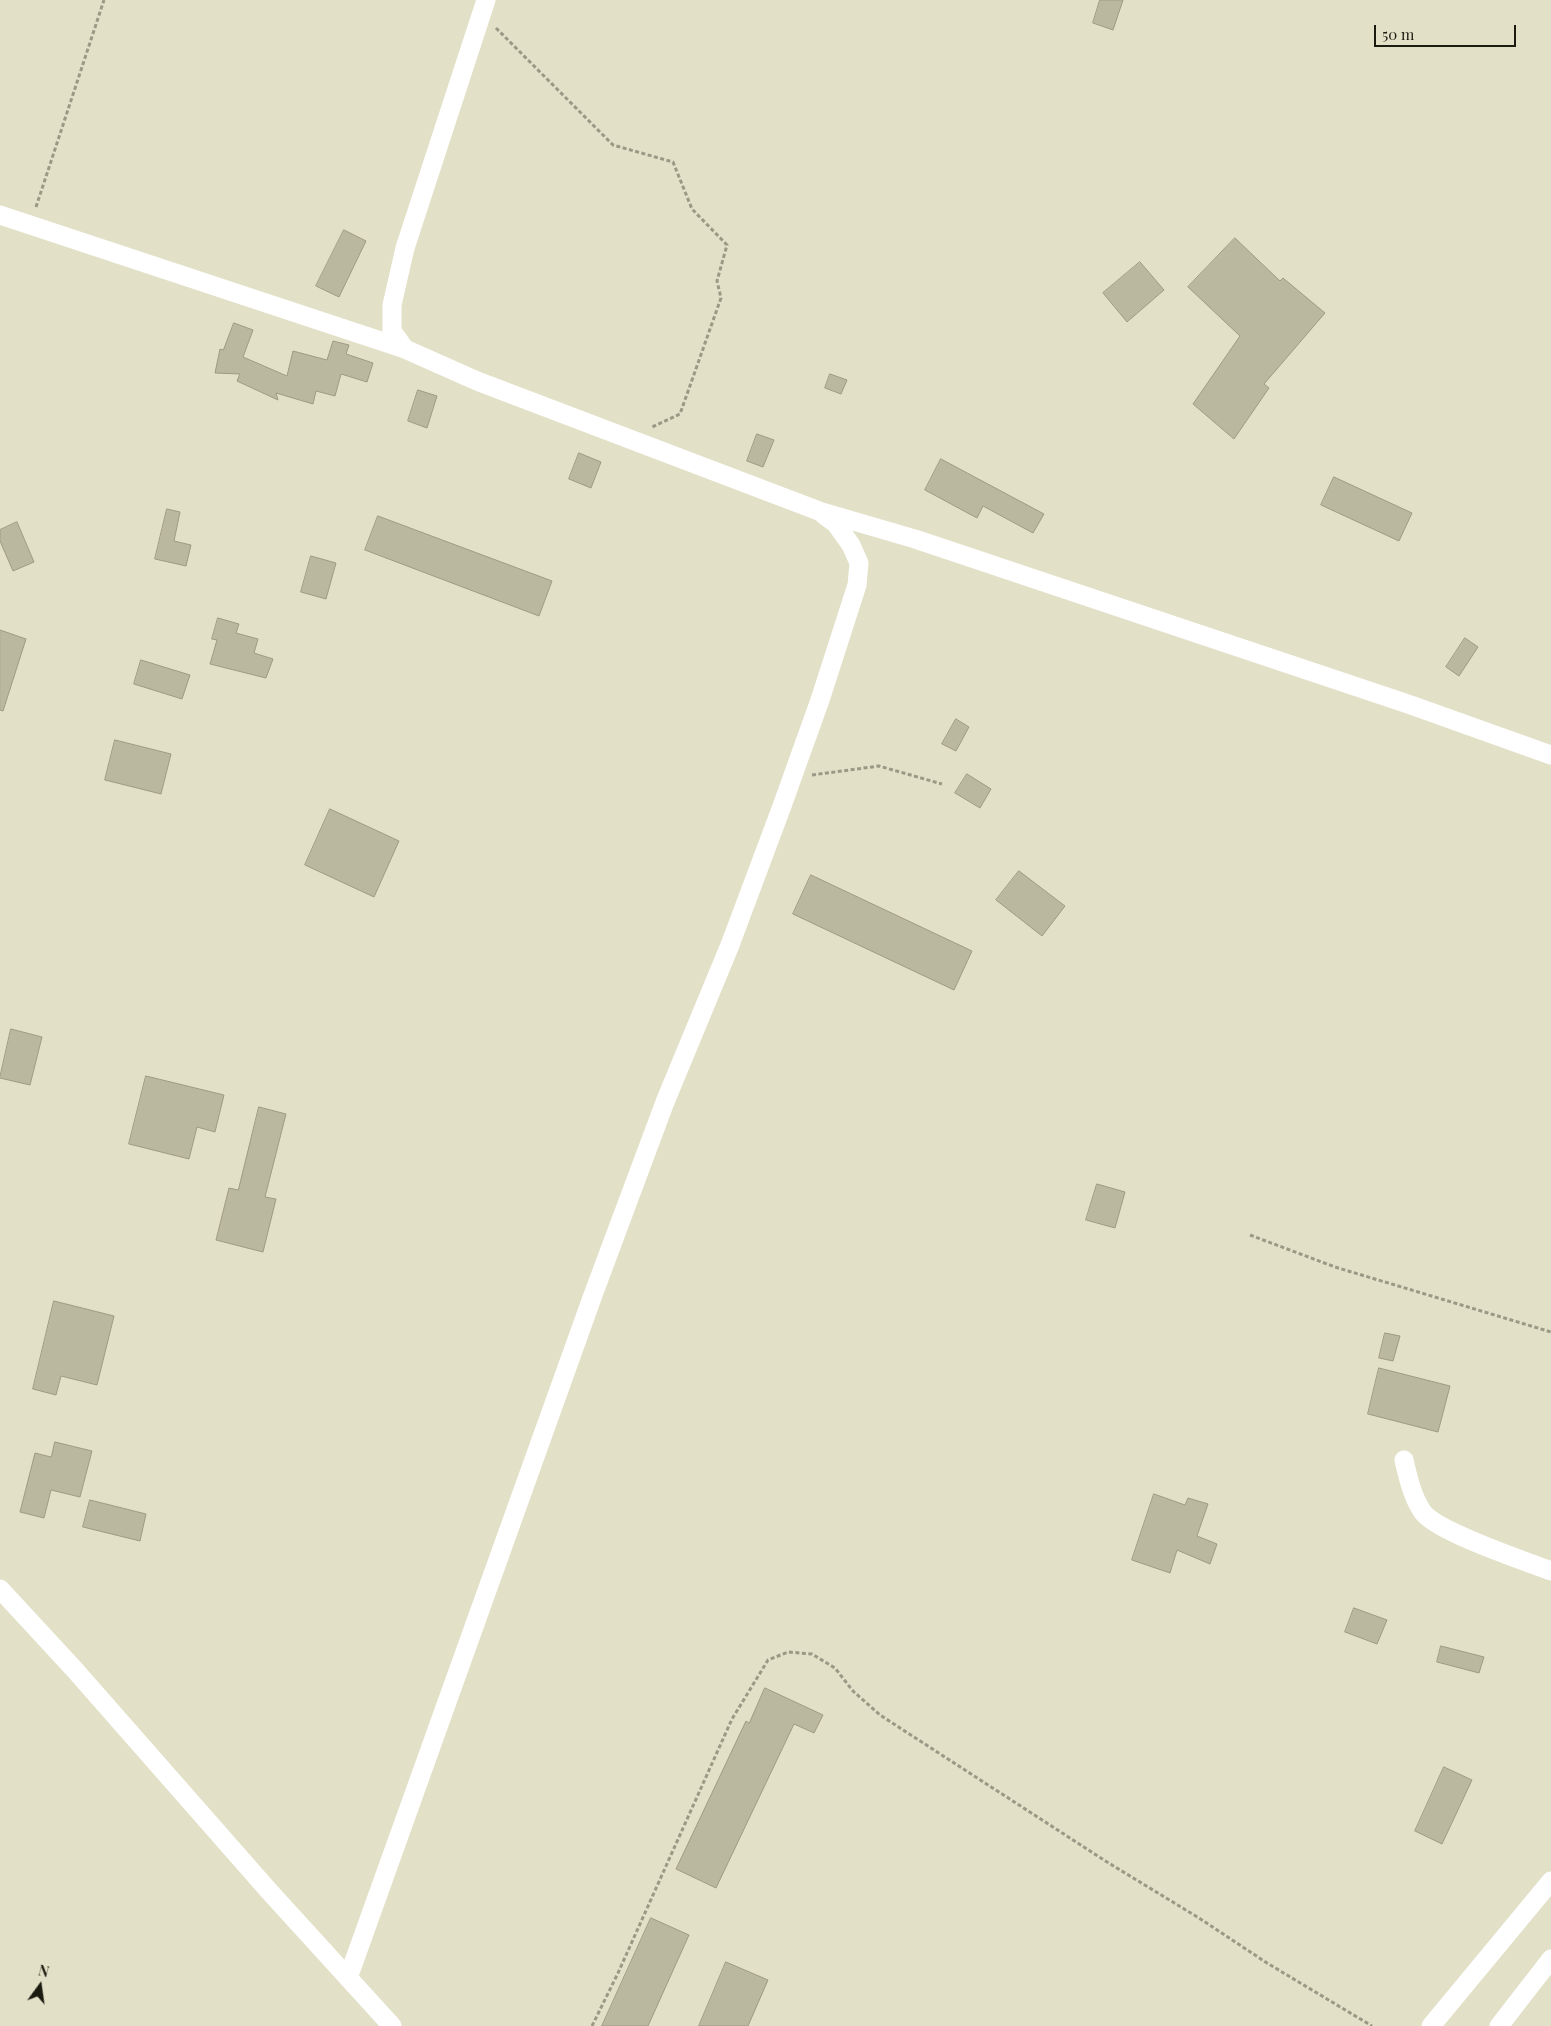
<!DOCTYPE html>
<html>
<head>
<meta charset="utf-8">
<style>
  body { margin:0 }
  #map { position:relative; width:1551px; height:2026px; overflow:hidden; background:#e2e0c6; font-family:"Playfair Display",serif }
  canvas { display:block }
  .north { position:absolute; left:15px; top:1961px; width:50px; height:50px; -webkit-text-stroke:4px #e2e0c6; paint-order:stroke; rotate:14deg; font-size:14px; font-weight:700; line-height:20px; text-align:center; color:#1c1b12 }
  .north::after { content:''; display:block; margin:auto; width:18px; height:22px; background:#1c1b12; clip-path:polygon(50% 0,100% 100%,50% 72%,0 100%) }
  .scale { position:absolute; left:1374px; top:25px; width:142px; height:22px; box-sizing:border-box; border:2px solid #1c1b12; border-top:0; padding-left:6px; font-size:15px; line-height:18px; white-space:nowrap; color:#1c1b12; -webkit-text-stroke:4px #e2e0c6; paint-order:stroke }
</style>
</head>
<body>
<div id="map">
<canvas width="1551" height="2026"></canvas>
<div class="north">N</div>
<div class="scale">50 m</div>
</div>
<script>
const g = document.querySelector('canvas').getContext('2d');
g.lineJoin = 'round';
function fillPath(path, color) { g.fillStyle = color; g.fill(path, 'evenodd'); }
function strokePath(path, color, width, dash) { g.strokeStyle = color; g.lineWidth = width; g.lineCap = dash ? 'butt' : 'round'; g.setLineDash(dash || []); g.stroke(path); }
const building = new Path2D(`
  M1100,0H1123L1113,30L1093,23Z
  M344,230L366,241L339,297L316,286Z
  M1235,238L1280,281L1283,278L1325,313L1264,384L1269,388L1234,439L1193,404L1240,336L1188,287Z
  M1140,262L1164,290L1127,322L1103,293Z
  M234,323L253,330L243,357L287,376L293,351L327,360L333,341L349,345L346,354L373,363L367,382L341,374L335,396L316,391L313,404L276,393L278,400L237,381L240,374L215,373L220,349L223,350Z
  M830,374L847,380L841,394L825,388Z
  M418,390L437,396L427,428L408,421Z
  M757,434L774,440L763,467L747,461Z
  M579,453L601,462L591,488L569,479Z
  M941,459L1044,514L1033,533L983,506L977,518L925,490Z
  M1334,477L1412,513L1399,541L1321,505Z
  M167,509L180,512L174,541L191,545L186,566L155,559Z
  M378,516L552,581L539,616L365,550Z
  M17,522L34,562L13,571L0,541V530Z
  M311,556L336,563L326,599L301,592Z
  M218,618L239,624L236,633L258,639L254,653L273,659L266,678L210,664L217,640L212,639Z
  M0,630L26,639L3,711L0,710Z
  M1465,638L1478,647L1459,676L1446,667Z
  M141,660L190,675L182,699L134,684Z
  M956,719L969,727L956,751L942,744Z
  M115,740L171,754L161,794L105,780Z
  M967,774L991,789L980,808L955,793Z
  M330,809L399,841L374,897L305,865Z
  M1019,871L1065,906L1042,936L996,900Z
  M811,875L972,951L954,990L793,914Z
  M11,1029L42,1037L30,1085L0,1078Z
  M146,1076L224,1095L215,1132L197,1127L189,1159L129,1144Z
  M259,1107L286,1114L265,1197L276,1199L263,1252L216,1240L229,1188L238,1190Z
  M1097,1184L1125,1192L1115,1228L1086,1220Z
  M54,1301L114,1316L97,1385L61,1376L56,1395L33,1389Z
  M1385,1333L1400,1336L1393,1361L1379,1358Z
  M1379,1368L1450,1386L1438,1432L1368,1414Z
  M55,1442L92,1451L80,1497L51,1490L44,1518L20,1512L35,1453L51,1457Z
  M1154,1494L1185,1505L1188,1498L1208,1504L1197,1536L1217,1544L1210,1564L1177,1550L1170,1573L1132,1560Z
  M90,1500L146,1514L140,1541L83,1527Z
  M1354,1608L1387,1620L1377,1644L1345,1632Z
  M1441,1646L1484,1657L1479,1673L1437,1662Z
  M765,1688L823,1715L814,1733L794,1724L716,1888L676,1869L746,1721L749,1723Z
  M1444,1767L1472,1780L1442,1844L1415,1831Z
  M651,1918L689,1935L648,2026H602Z
  M726,1962L768,1980L748,2026H699Z`);
fillPath(building, '#bab89f');
strokePath(building, '#9d9b83', 1);
strokePath(new Path2D(`
  M496,28L613,145L673,162L692,209L727,245L717,281L721,298L680,414L652,427
  M36,207L104,0
  M812,775L879,766L942,784
  M1250,1235L1335,1267L1551,1332
  M592,2026L618,1973L732,1719L768,1660L788,1652L812,1654L835,1668L853,1691L880,1715L1107,1862L1199,1918L1267,1963L1372,2026`), '#9a9985', 3, [4, 2.5]);
strokePath(new Path2D(`
  M486,0L405,248L392,305V331L405,349L477,381L819,511L915,539L1408,704L1551,755
  M0,215L405,349
  M1404,1460C1408,1477 1412,1496 1422,1511C1434,1531 1525,1561 1551,1571
  M0,1589L74,1669L269,1891L392,2026
  M348,1978L593,1295L665,1102L730,945L782,806L820,700L857,585L859,563L851,545L836,524L824,515
  M1431,2026L1551,1881
  M1499,2026L1551,1959`), '#fff', 19);
</script>
</body>
</html>
